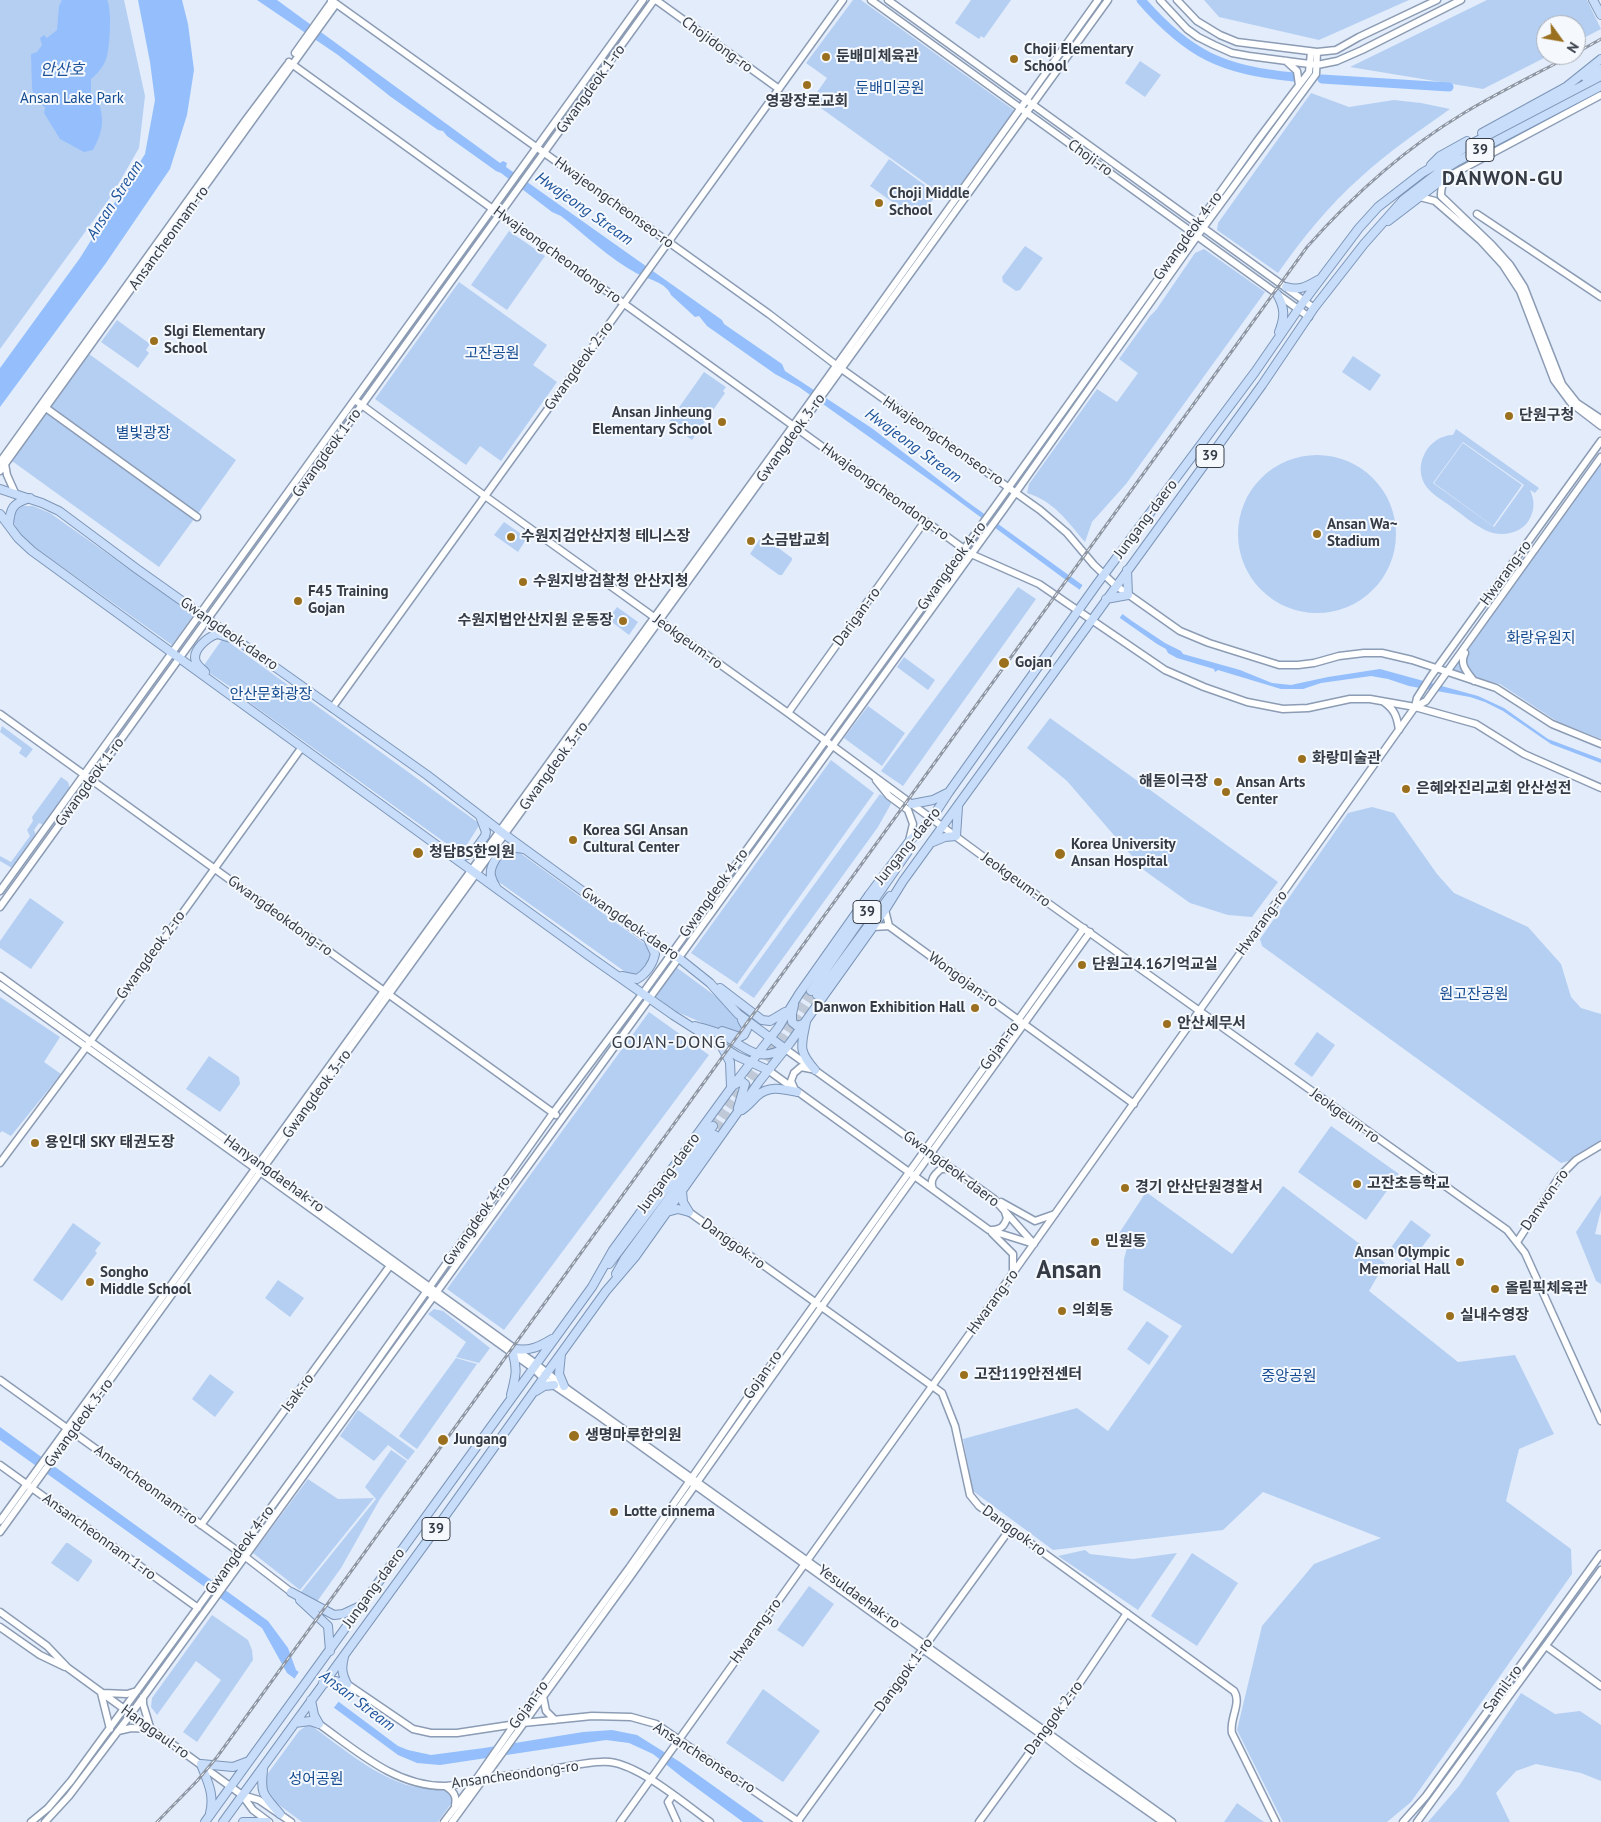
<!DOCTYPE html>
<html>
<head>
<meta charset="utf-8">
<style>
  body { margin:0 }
  #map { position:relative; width:1601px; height:1822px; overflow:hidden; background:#e2ecfb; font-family:"PT Sans",sans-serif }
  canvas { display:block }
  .north { position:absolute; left:1536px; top:15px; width:50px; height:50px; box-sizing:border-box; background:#f5f9fe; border:1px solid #a8adb4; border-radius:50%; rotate:122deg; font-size:14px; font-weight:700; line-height:20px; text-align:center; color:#353c46 }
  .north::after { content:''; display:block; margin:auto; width:18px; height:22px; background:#9a701e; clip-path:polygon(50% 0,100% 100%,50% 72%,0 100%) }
</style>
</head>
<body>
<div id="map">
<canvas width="1601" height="1822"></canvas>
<div class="north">N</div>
</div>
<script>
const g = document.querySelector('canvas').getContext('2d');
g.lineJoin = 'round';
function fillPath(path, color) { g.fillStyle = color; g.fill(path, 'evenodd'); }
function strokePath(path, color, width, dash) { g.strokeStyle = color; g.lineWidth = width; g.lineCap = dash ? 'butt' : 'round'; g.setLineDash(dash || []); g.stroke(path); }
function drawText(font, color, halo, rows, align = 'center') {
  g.font = font + ' "PT Sans","Noto Sans KR",sans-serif'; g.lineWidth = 4; g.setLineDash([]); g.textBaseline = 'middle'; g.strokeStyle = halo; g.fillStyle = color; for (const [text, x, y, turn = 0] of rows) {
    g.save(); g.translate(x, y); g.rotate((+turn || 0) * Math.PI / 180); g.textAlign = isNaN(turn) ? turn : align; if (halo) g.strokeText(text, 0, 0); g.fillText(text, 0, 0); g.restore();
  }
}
fillPath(new Path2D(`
  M0,0H124L145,96L139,148L112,195L0,349Z
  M853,0H861L1015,111L949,200L811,101L827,78L806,63Z
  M971,0H1011L984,38L981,36L979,39L955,23Z
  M1204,0H1409L1319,40L1219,17Z
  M1487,0H1587L1601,29L1576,42V25H1546V55H1550L1483,89L1350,67Z
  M1140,61L1161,75L1145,97L1125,83Z
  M1311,93L1349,107L1394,100L1421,103L1450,109C1419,131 1388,152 1361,177C1329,205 1302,239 1278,273L1217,230L1218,223Z
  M889,159L937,194L924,212L918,208L912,216L870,186Z
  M509,231L545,256L507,310L471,285Z
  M1025,246L1043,258L1020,290L1016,291L1003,282L1002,277Z
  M1204,249L1265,292L1126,484L1092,522L1085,542C1066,520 1055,502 1027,493L1029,484L1097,389L1117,402L1138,373L1119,359L1150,316L1156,310L1195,253Z
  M459,282L547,345L533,365L557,382L501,461L480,446L466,465L375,399Z
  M117,320L150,344L146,350L149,353L138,368L101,342Z
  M89,354L236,460L197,515L50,408Z
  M1353,356L1381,375L1370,391L1342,372Z
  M704,372L726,387L723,391L725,393L692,440L668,423Z
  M46,413L194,519L159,567L12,461Z
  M1456,429L1539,488L1535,493L1530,490C1534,499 1535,507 1531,516C1524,534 1501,538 1485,530C1473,524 1463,515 1453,508C1443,500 1430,494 1424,483C1419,473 1420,462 1425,453C1430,443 1441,435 1453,435ZM1463,442L1524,485L1494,527L1433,483Z
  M1463,443L1522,485L1493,526L1434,483Z
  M1601,454V739L1558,722L1500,684L1444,670Z
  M1238 534a79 79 0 1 1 158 0a79 79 0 1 1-158 0Z
  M23,506H33L50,513L194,615L172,645L29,543C20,534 10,525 15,511Z
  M504,522L527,538L518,552L494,535Z
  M762,536L792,558V560L782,575H779L750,554Z
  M1018,587L1036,599L903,786L881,771Z
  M617,607L638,622L629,635L608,619Z
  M223,638L480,824L461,854L242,697L238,692L202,668Z
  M904,657L935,680L928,690L897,667Z
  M868,706L905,733L882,766L844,738Z
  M1050,718L1278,882L1252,917L1228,915L1190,903L1145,871L1067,781L1027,748Z
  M2,726L33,749L26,758L19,753L22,748L0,732Z
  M831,760L874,793L737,984L691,953Z
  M61,777L68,782L70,789L44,825L39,823L34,830L36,835L12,868L0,861V856L11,862L30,836L27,830L33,821L32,817Z
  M880,794L892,802L878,827L754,998L739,988Z
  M1372,807L1394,813L1437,874L1454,893L1528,927L1561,964L1571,997L1581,1008L1601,1014V1141L1572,1160L1561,1163L1262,946L1260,939L1348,813Z
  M516,850L648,946L651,949V959L639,975L631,976L496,880L494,867L504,852Z
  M30,898L64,922L31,969L0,948V941Z
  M676,967L718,998L742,1023L744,1029L740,1034L705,1024L675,1011L656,997Z
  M0,997L60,1037L44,1062L61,1074L11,1136L2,1131L0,1133Z
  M649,1012L709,1055L504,1330L447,1289Z
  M1317,1032L1335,1045L1312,1077L1294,1064Z
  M209,1056L239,1077L240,1084L220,1112L186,1089Z
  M1331,1126L1399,1174L1366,1220L1298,1172Z
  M1283,1186L1385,1263L1369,1291L1458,1362L1515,1355L1554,1434L1519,1449L1506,1501L1571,1549L1572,1574L1411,1802L1387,1822H1283L1237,1730L1262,1626L1314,1564L1381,1538L1263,1492L1223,1530L1053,1550L973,1491L963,1439L1077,1408L1108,1431L1182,1326L1123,1290L1124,1259L1127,1248L1116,1238L1146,1192L1232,1254Z
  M1601,1195V1210L1595,1234L1601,1235V1284L1596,1281L1576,1232Z
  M1411,1220L1431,1235L1410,1263L1390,1249Z
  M73,1223L101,1243L95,1251L97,1253L62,1301L33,1280Z
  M278,1280L304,1298L290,1317L265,1298Z
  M434,1309L443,1311L490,1348L479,1363L456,1357L466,1342L428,1314Z
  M1147,1321L1169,1336L1149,1365L1127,1349Z
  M456,1358L477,1364L417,1449L399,1436Z
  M210,1374L234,1392L215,1417L192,1399Z
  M358,1410L415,1451L408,1460L388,1445L374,1461L340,1436Z
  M391,1450L407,1461L380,1499L341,1568L316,1603L301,1592L376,1499L365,1487Z
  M308,1479L338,1499L374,1498L300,1590L253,1553Z
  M66,1543H68L92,1560V1562L78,1582L51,1563Z
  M1085,1550L1090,1554L1133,1559L1177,1553L1138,1610L1058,1556Z
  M1192,1553L1238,1583L1197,1646L1151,1616Z
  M809,1586L834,1604L803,1647L777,1630Z
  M212,1615L248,1640L252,1650L253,1660L197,1742L183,1732L221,1680L196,1661L157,1715L151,1707L152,1698Z
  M763,1689L820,1731L783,1782L726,1743Z
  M1521,1693L1555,1714L1580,1711L1601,1725V1781L1581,1773L1536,1764L1516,1771L1496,1793L1510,1822H1428L1459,1786Z
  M309,1724C340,1746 370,1773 407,1785C419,1789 432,1788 445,1788L452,1797L453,1801L438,1822H302L271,1799L263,1780L299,1731Z
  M1237,1803L1264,1822H1224Z`), '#b5cff3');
fillPath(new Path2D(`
  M62,0H107C112,8 110,46 107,56C105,65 98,73 91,79V95L96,96C105,117 104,130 93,150L84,152L60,139L44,113L45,108L38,99L35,100L32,88L31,54L37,52L42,45L40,38L44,35L47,38L57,30L59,6Z
  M138,0H182L188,24L194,70L187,115L170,169L106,263L0,407V368L80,258L145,154L155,100L150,62Z
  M257,0H277L500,163L503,161L507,163L506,167L722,320L724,324L782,364L785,371L873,429L965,500L1132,621L1165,643L1181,651L1183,654L1240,670L1272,683L1291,685L1328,677L1380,669L1478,696L1504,708L1548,739L1601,759V763L1551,744L1503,711L1485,702L1470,697L1409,686L1388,679L1371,676L1321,683L1303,689H1281L1218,670L1215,672L1214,669L1177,658L1168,653L1166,649L1157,644L1070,583L941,488L799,387L775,374L707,326L699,316L695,317L671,295C666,282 647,279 636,273C609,258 585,235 561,216L552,212L501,173L496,171L447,136L443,131L438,130L391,97L338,55Z
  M0,1427L268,1621L288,1648L296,1670L398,1746L408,1750L431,1755L484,1748L583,1732L612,1730L637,1735L680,1762L764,1822H743L683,1778L653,1754L629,1743L606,1740L440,1765L417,1763L398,1755L287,1673L262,1628L0,1440Z`), '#94bffc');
fillPath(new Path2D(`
  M1084,583L1124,612L1118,620L1078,592Z
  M300,1670L340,1700L332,1710L293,1681Z`), '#e2ecfb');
strokePath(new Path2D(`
  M1141,0C1188,54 1223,71 1294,77
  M1322,79L1449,87`), '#94bffc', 9);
strokePath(new Path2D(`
  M713,1126L811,991
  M719,1130L817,995`), '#bfc9d7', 8, [8, 4]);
const secondary = new Path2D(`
  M331,0L769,314L836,365L1040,510L1067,533L1094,565L1115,585L1180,631L1209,643L1279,665H1298L1314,663L1339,656L1364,653H1382L1412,660L1496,688L1552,724L1601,744
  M656,0L779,89
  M871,0L1309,317
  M888,0L1314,308
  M1160,0L1187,29L1198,37L1214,45L1232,53L1249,56L1317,65L1337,61L1362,50L1461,0
  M1177,0L1197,21L1220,35L1237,42L1317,52L1336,50L1359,37L1437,0
  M295,53L332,1
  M1286,61L1297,71L1299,85
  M289,62L971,554L1039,584L1165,670L1204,687L1247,702L1283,709L1308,708L1350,699H1370L1415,707L1476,724L1524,754L1601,788
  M1601,95L1451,175C1443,181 1441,186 1441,196L1492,245L1510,265L1524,287L1562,384L1577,403L1601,419
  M1420,197L1435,201L1480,240L1503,265L1520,291L1554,380L1571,403L1601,426
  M1477,214L1601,297
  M355,400L485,496L788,713L996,866L1507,1230L1525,1253L1601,1421
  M46,408L197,517
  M0,462L245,121L287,65
  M5,464L7,475L16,495
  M0,471L336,4
  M1465,653C1459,664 1467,672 1474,681
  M1384,702C1395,710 1397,717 1399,730
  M1415,707L1417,698L1431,676L1601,441
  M332,708L843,0
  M788,713L925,521
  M0,714L556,1115
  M876,780L889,796L908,810L913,824L909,841
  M0,891L643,0
  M0,907L654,0
  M885,910L889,926
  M889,926L1134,1104
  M873,927L889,926
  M0,976L536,1364L570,1391L1172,1822
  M0,985L533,1368L543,1378L599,1416L1042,1735L1076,1761L1163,1822
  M784,1048L994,1199L1034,1244
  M768,1070L989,1230L1034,1244
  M794,1088L791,1081L794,1073L801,1067L811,1069
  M0,1163L87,1046L302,747
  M933,1189C929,1180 935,1174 941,1169H951
  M1001,1202L1035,1221L1055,1214
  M689,1212L942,1393L955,1426L970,1495L979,1506L1234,1691C1242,1703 1229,1719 1232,1733L1276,1822
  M992,1230C1001,1229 1004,1227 1007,1218L1005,1212
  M992,1233L1013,1254V1273
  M1517,1242L1560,1176L1576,1160L1601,1145
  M0,1380L239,1552L291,1592
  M0,1465L198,1608
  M0,1521L793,426L1098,0
  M201,1525L392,1263
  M0,1532L1108,0
  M0,1612L47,1646L68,1668L242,1795L253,1810L269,1822
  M0,1627L40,1655L65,1667
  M1546,1646L1601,1686
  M347,1684L413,1729L431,1733H457L523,1723L592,1716L631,1717L656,1724L799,1822
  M101,1693L110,1729
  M103,1693L127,1694L137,1691
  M543,1696L546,1711L555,1720
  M143,1697V1704L150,1727
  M319,1724C357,1751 396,1787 446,1786C458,1785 471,1782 483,1779C503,1776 523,1773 543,1771C562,1768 592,1760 610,1762C641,1766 685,1804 710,1822
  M118,1731L131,1728L151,1729
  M445,1786C453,1791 457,1795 455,1805
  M242,1795L259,1800L291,1822
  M673,1795L668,1802L677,1822
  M798,1821L1010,1529
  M31,1822L48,1808L71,1781L343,1409L553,1113L643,993L996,505L1257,141L1309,72L1311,52
  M45,1822L69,1796L131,1714L1004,509L1203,228L1316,74L1317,52
  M444,1822L475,1781L514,1725L629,1568L748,1397L1084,928
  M452,1822L630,1577L883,1220L1090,932
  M620,1822L1013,1273L1415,707L1426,701L1601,457
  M979,1822L1073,1693L1127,1613
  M1403,1822L1426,1796L1601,1554
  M1417,1822L1601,1570`);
const primary = new Path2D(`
  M1593,0L1601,15
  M1585,77L1601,69
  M1482,133L1566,87L1601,59
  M1431,165L1440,156L1467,141
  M1388,221L1443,179L1451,175
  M1286,287C1299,291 1306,287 1318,280
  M1277,294C1285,308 1285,317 1279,332
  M0,489L42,503L59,511L137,569L427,775L504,834L647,938L675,955L710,983L738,1014L784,1048
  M0,514L18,538L32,551L592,958L673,1015L720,1045L737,1056L768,1070
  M9,525C10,508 13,503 30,498
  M1106,599L1128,595L1127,570
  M205,672C202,669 198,666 196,662C191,650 208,637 217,634L231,638
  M912,804L933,800L947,793
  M933,842L945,837L956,836L958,807
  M450,853L464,856L473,853L485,836L486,832L480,816
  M496,887C494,884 492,880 491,876C489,867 499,851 507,848C513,847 518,848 524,849
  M622,976L637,979C646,974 653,964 655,954L648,939
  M720,988L762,1020L770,1021L785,1012
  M811,991L909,850
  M817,995L890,896
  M794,1005L792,1014V1022L797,1026L803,1024
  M806,1022C801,1046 798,1051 815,1070
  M695,1026C705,1029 715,1031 725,1036C745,1047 757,1063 783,1049
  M722,1031L740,1037L744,1035L747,1029L742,1020
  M723,1049L730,1062L731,1087
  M734,1085L741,1081L745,1084L738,1108
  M742,1110C748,1106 752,1101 757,1096C769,1085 783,1089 797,1092
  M667,1212L678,1209L689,1212L683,1202L682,1191
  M609,1264L713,1126
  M616,1274L625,1258L715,1135
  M515,1349C530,1351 539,1347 552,1339
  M561,1354L559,1374L564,1386
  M536,1391L544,1386L554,1385
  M511,1395C515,1378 518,1371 513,1354
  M291,1592L334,1615L343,1614L358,1607
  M300,1600L328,1626L330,1651
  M344,1657C341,1668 342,1674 347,1684
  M323,1683L336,1681L347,1684
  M311,1700L314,1715L319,1724
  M295,1723L310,1721L319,1724
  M263,1770C260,1795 264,1795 280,1814
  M210,1813C215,1794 207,1781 201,1764L233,1767L249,1761
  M205,1822L592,1287L613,1250L731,1088L778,1028L799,994L869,895L911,839L921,831L932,818L949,792L1097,584L1255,372L1304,301L1359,228L1378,207L1422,173L1473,143L1601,76
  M223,1822L433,1533L547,1373L606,1291L635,1257L759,1082L790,1043L885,910L903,881L1262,385L1314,308L1364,244L1403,200L1438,173L1456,162L1601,86
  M243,1822H267`);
strokePath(secondary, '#8c9cb4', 9);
strokePath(primary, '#7d96b8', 10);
strokePath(secondary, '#fff', 6);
strokePath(primary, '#c8ddf9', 8);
const rail = new Path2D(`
  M1576,53L1601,39
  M157,1822L197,1781L217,1757L1307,247C1353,195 1404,149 1464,113C1499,92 1536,74 1572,55`);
strokePath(rail, '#8e96a3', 3);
strokePath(rail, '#f5f9fe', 1, [4]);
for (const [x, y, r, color] of [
  [826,57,5,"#9a701e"],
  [1014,59,5,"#9a701e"],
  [807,85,5,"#9a701e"],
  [879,203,5,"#9a701e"],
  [154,341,5,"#9a701e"],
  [1509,416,5,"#9a701e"],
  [722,422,5,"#9a701e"],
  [1317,534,5,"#9a701e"],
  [511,537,5,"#9a701e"],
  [751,541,5,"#9a701e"],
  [523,582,5,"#9a701e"],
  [298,601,5,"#9a701e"],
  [623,621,5,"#9a701e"],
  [1004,663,6,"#9a701e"],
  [1302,759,5,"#9a701e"],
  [1218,782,5,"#9a701e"],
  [1406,789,5,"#9a701e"],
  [1226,792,5,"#9a701e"],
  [573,840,5,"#9a701e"],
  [418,853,6,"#9a701e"],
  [1060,854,6,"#9a701e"],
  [1082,965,5,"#9a701e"],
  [975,1008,5,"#9a701e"],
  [1167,1024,5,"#9a701e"],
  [35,1143,5,"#9a701e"],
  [1357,1184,5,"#9a701e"],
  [1125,1188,5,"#9a701e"],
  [1095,1242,5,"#9a701e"],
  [1460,1262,5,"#9a701e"],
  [90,1282,5,"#9a701e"],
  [1495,1289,5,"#9a701e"],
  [1062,1311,5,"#9a701e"],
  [1450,1316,5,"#9a701e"],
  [964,1375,5,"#9a701e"],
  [574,1436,6,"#9a701e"],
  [443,1440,6,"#9a701e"],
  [614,1512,5,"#9a701e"]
]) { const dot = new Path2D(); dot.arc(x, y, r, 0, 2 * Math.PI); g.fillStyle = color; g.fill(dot); strokePath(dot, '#f5f9fe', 2); }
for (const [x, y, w] of [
  [1480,150,28],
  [1210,456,28],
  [867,912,28],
  [436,1529,28]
]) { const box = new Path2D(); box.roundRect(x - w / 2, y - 11.5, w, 23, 4); g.fillStyle = '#f5f9fe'; g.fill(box); strokePath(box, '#353c46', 1); }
drawText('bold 14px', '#353c46', null, [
  ["39",1480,150],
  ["39",1210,456],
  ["39",867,912],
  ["39",436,1529]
]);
drawText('15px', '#353c46', '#f5f9fe', [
  ["Chojidong-ro",717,45,36],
  ["Gwangdeok 1-ro",591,89,-54],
  ["Choji-ro",1090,158,36],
  ["Hwajeongcheonseo-ro",614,203,36],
  ["Gwangdeok 4-ro",1188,236,-54],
  ["Ansancheonnam-ro",169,238,-54],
  ["Hwajeongcheondong-ro",557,255,36],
  ["Gwangdeok 2-ro",579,366,-54],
  ["Gwangdeok 3-ro",791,438,-54],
  ["Hwajeongcheonseo-ro",943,441,35],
  ["Gwangdeok 1-ro",327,453,-54],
  ["Hwajeongcheondong-ro",885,492,36],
  ["Jungang-daero",1146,519,-53],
  ["Gwangdeok 4-ro",952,566,-54],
  ["Hwarang-ro",1506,573,-54],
  ["Darigan-ro",857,617,-54],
  ["Gwangdeok-daero",229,634,35],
  ["Jeokgeum-ro",688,642,36],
  ["Gwangdeok 3-ro",554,766,-54],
  ["Gwangdeok 1-ro",90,782,-54],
  ["Jungang-daero",908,846,-51],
  ["Jeokgeum-ro",1016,880,36],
  ["Gwangdeok 4-ro",714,893,-54],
  ["Gwangdeokdong-ro",280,916,36],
  ["Hwarang-ro",1262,923,-54],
  ["Gwangdeok-daero",630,924,35],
  ["Gwangdeok 2-ro",151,955,-54],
  ["Wongojan-ro",963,980,36],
  ["Gojan-ro",1000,1046,-54],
  ["Gwangdeok 3-ro",317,1094,-54],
  ["Jeokgeum-ro",1345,1116,36],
  ["Gwangdeok-daero",951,1169,37],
  ["Jungang-daero",669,1173,-54],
  ["Hanyangdaehak-ro",274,1174,36],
  ["Danwon-ro",1545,1200,-55],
  ["Gwangdeok 4-ro",477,1221,-55],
  ["Danggok-ro",733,1244,36],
  ["Hwarang-ro",993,1302,-54],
  ["Gojan-ro",763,1375,-55],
  ["Isak-ro",298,1393,-54],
  ["Gwangdeok 3-ro",79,1423,-54],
  ["Ansancheonnam-ro",146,1485,36],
  ["Danggok-ro",1014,1531,36],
  ["Ansancheonnam 1-ro",99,1537,36],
  ["Gwangdeok 4-ro",240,1550,-54],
  ["Jungang-daero",374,1588,-54],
  ["Yesuldaehak-ro",859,1597,36],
  ["Hwarang-ro",756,1631,-54],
  ["Danggok 1-ro",904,1675,-54],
  ["Samil-ro",1503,1689,-54],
  ["Gojan-ro",529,1705,-54],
  ["Danggok 2-ro",1054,1718,-54],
  ["Hanggaul-ro",155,1732,36],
  ["Ansancheonseo-ro",704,1758,33],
  ["Ansancheondong-ro",515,1775,-8]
]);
drawText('bold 15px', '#353c46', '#f5f9fe', [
  ["Choji Elementary",1024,50],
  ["School",1024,67],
  ["둔배미체육관",836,57],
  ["영광장로교회",807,102,"center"],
  ["Choji Middle",889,194],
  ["School",889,211],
  ["Slgi Elementary",164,332],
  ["School",164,349],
  ["Ansan Jinheung",712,413,"right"],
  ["Elementary School",712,430,"right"],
  ["단원구청",1519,416],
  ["Ansan Wa~",1327,525],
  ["Stadium",1327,542],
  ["수원지검안산지청 테니스장",521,537],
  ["소금밥교회",761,541],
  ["수원지방검찰청 안산지청",533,582],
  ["F45 Training",308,592],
  ["Gojan",308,609],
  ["수원지법안산지원 운동장",613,621,"right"],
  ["Gojan",1015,663],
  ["화랑미술관",1312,759],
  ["해돋이극장",1208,782,"right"],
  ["Ansan Arts",1236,783],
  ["Center",1236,800],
  ["은혜와진리교회 안산성전",1416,789],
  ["Korea SGI Ansan",583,831],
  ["Cultural Center",583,848],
  ["Korea University",1071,845],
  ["Ansan Hospital",1071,862],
  ["청담BS한의원",429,853],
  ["단원고4.16기억교실",1092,965],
  ["Danwon Exhibition Hall",965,1008,"right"],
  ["안산세무서",1177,1024],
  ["용인대 SKY 태권도장",45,1143],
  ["고잔초등학교",1367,1184],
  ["경기 안산단원경찰서",1135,1188],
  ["민원동",1105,1242],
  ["Ansan Olympic",1450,1253,"right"],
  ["Memorial Hall",1450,1270,"right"],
  ["Songho",100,1273],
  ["Middle School",100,1290],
  ["올림픽체육관",1505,1289],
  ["의회동",1072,1311],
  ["실내수영장",1460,1316],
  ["고잔119안전센터",974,1375],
  ["생명마루한의원",585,1436],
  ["Jungang",454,1440],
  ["Lotte cinnema",624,1512]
], 'left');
drawText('15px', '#144b90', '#f5f9fe', [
  ["둔배미공원",890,89],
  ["Ansan Lake Park",72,99],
  ["고잔공원",492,354],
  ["별빛광장",143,434],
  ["화랑유원지",1541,639],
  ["안산문화광장",271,695],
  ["원고잔공원",1474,995],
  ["중앙공원",1289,1377],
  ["성어공원",316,1780]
]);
drawText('italic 16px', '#1f549b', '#f5f9fe', [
  ["안산호",62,70],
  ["Ansan Stream",115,200,-57],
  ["Hwajeong Stream",584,209,35],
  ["Hwajeong Stream",913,446,36],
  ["Ansan Stream",357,1701,37]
]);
g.letterSpacing = '1px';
drawText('18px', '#353c46', '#f5f9fe', [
  ["GOJAN-DONG",669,1043]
]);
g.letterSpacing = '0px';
g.letterSpacing = '1px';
drawText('bold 20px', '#353c46', '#f5f9fe', [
  ["DANWON-GU",1503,179]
]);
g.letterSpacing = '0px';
drawText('bold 25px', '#353c46', '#f5f9fe', [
  ["Ansan",1069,1271]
]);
</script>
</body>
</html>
